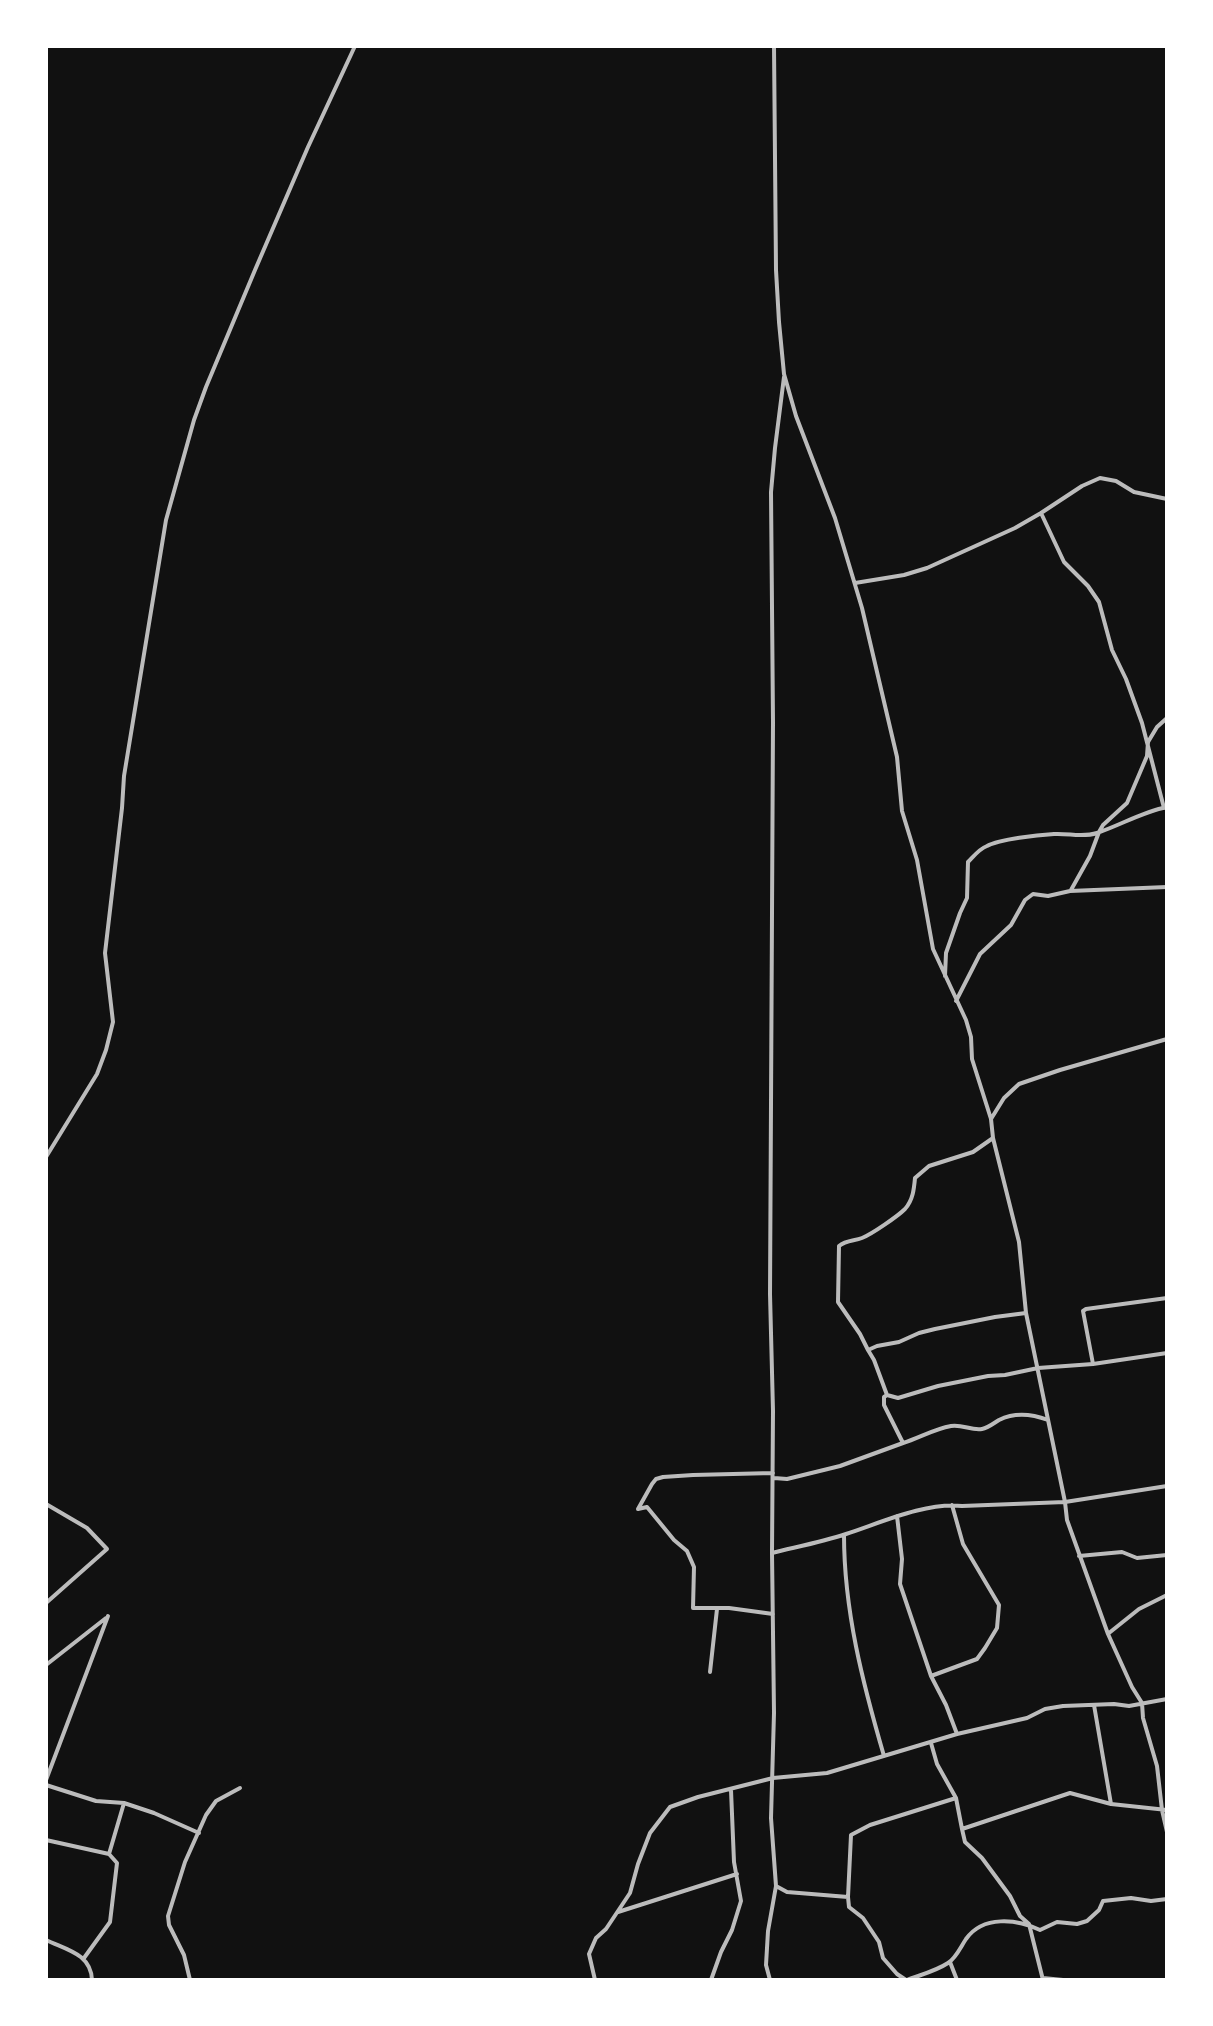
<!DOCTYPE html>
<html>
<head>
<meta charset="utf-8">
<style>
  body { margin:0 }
  #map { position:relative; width:1213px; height:2026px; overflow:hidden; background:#111; font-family:"Public Sans",sans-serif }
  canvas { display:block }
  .frame { position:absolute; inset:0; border:48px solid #fff; pointer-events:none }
</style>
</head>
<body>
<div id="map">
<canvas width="1213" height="2026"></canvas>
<div class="frame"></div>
</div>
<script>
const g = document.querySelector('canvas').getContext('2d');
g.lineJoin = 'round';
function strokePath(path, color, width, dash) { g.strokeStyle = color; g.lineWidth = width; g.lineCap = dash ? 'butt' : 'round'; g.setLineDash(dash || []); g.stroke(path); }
strokePath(new Path2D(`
  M774,46L776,270L779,322L784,374L796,416L835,518L862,608L897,757L902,811L917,860L933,949L966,1020L971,1037L972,1059L991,1119L993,1138L1019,1242L1026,1313L1065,1502L1067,1520L1108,1634L1132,1687L1142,1703L1143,1718L1157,1766L1162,1810L1167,1832
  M1041,513L1064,562L1088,586L1099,602L1112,650L1126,679L1142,723L1164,808
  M855,583L904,575L927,568L1015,528L1041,513L1082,486L1100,478L1116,481L1134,492L1167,499
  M1071,890L1090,856L1099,832L1103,825L1127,803L1147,756L1148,742L1157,727L1167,718
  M945,976L946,953L960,913L967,898L968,862C974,856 979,849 987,846C1000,839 1038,835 1054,834C1069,833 1082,838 1097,833C1121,825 1142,812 1167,807
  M956,1001L980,954L1011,925L1025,900L1033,894L1048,896L1070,891L1167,887
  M991,1119L1004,1098L1019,1084L1060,1070L1167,1039
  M46,1157L97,1074L106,1050L113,1022L105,953L122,808L124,776L166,520L194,420L206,387L255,270L308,147L355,46
  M868,1350L860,1334L838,1302L839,1246C846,1240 854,1241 862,1238C872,1234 898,1216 905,1209C913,1200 914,1189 915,1178L929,1166L973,1152L993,1138
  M1093,1364L1167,1353
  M887,1395L874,1360L868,1350L877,1346L899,1342L919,1333L935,1329L995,1317L1026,1313
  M903,1443C919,1438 934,1429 951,1426C962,1424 972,1431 982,1429C988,1428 994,1423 999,1420C1015,1412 1032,1414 1048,1420
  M774,1478L787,1479L840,1466L903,1443L884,1405V1397L887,1395L898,1398L938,1386L988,1376L1005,1375L1038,1368L1093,1364L1083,1311L1086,1309L1167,1298
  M46,1504L87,1528L107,1549L46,1603
  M897,1516L902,1559L900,1584L931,1676L946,1705L957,1734
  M844,1535C844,1611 863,1684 884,1756
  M772,1553C796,1547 822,1542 846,1534C880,1523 926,1502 962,1506L1065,1502L1167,1486
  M1079,1556L1122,1552L1137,1558L1167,1555
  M773,1614L729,1608H693L694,1567L687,1551L674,1540L647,1507L638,1509L652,1484L656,1479L663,1477L693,1475L773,1473
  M1109,1633L1139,1609L1167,1595
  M46,1665L106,1618
  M710,1672L717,1609
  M931,1676L977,1659L985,1648L997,1628L999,1605L963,1544L952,1505
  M1094,1705L1111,1804
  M931,1743L937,1764L956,1798L962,1829L1070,1793L1111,1804L1167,1810
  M46,1780L108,1616
  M46,1785L96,1801L124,1803L154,1813L199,1833
  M962,1829L965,1842L982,1858L1010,1896L1020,1916L1029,1924L1043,1980
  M46,1840L109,1854L117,1863L110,1922L84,1958
  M109,1854L124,1803
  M776,1886L787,1892L848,1897L849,1907L863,1918L879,1942L883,1958L897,1974L906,1980
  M848,1897L851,1835L870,1825L956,1798
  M618,1912L737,1874
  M46,1940C67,1950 91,1954 92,1980
  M950,1962L957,1980
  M1043,1978L1063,1980
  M190,1980L184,1955L169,1925L168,1916L185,1862L206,1815L216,1801L240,1788
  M595,1980L589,1954L596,1938L606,1929L630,1893L638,1864L650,1833L670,1807L698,1797L773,1778L827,1773L957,1734L1027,1718L1045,1709L1063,1706L1114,1704L1129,1706L1167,1699
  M711,1980L721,1952L732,1930L741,1901L734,1862L731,1790
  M770,1980L766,1965L768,1931L776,1886L771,1818L774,1713L772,1553L773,1411L770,1294L773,722L771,492L775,448L784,377
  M907,1980C920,1975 936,1971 948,1963C956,1958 960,1948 966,1939C983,1915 1017,1919 1040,1930L1057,1922L1077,1924L1087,1921L1099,1910L1103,1901L1131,1898L1151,1901L1167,1899`), '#bcbcbc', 4);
</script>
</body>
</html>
